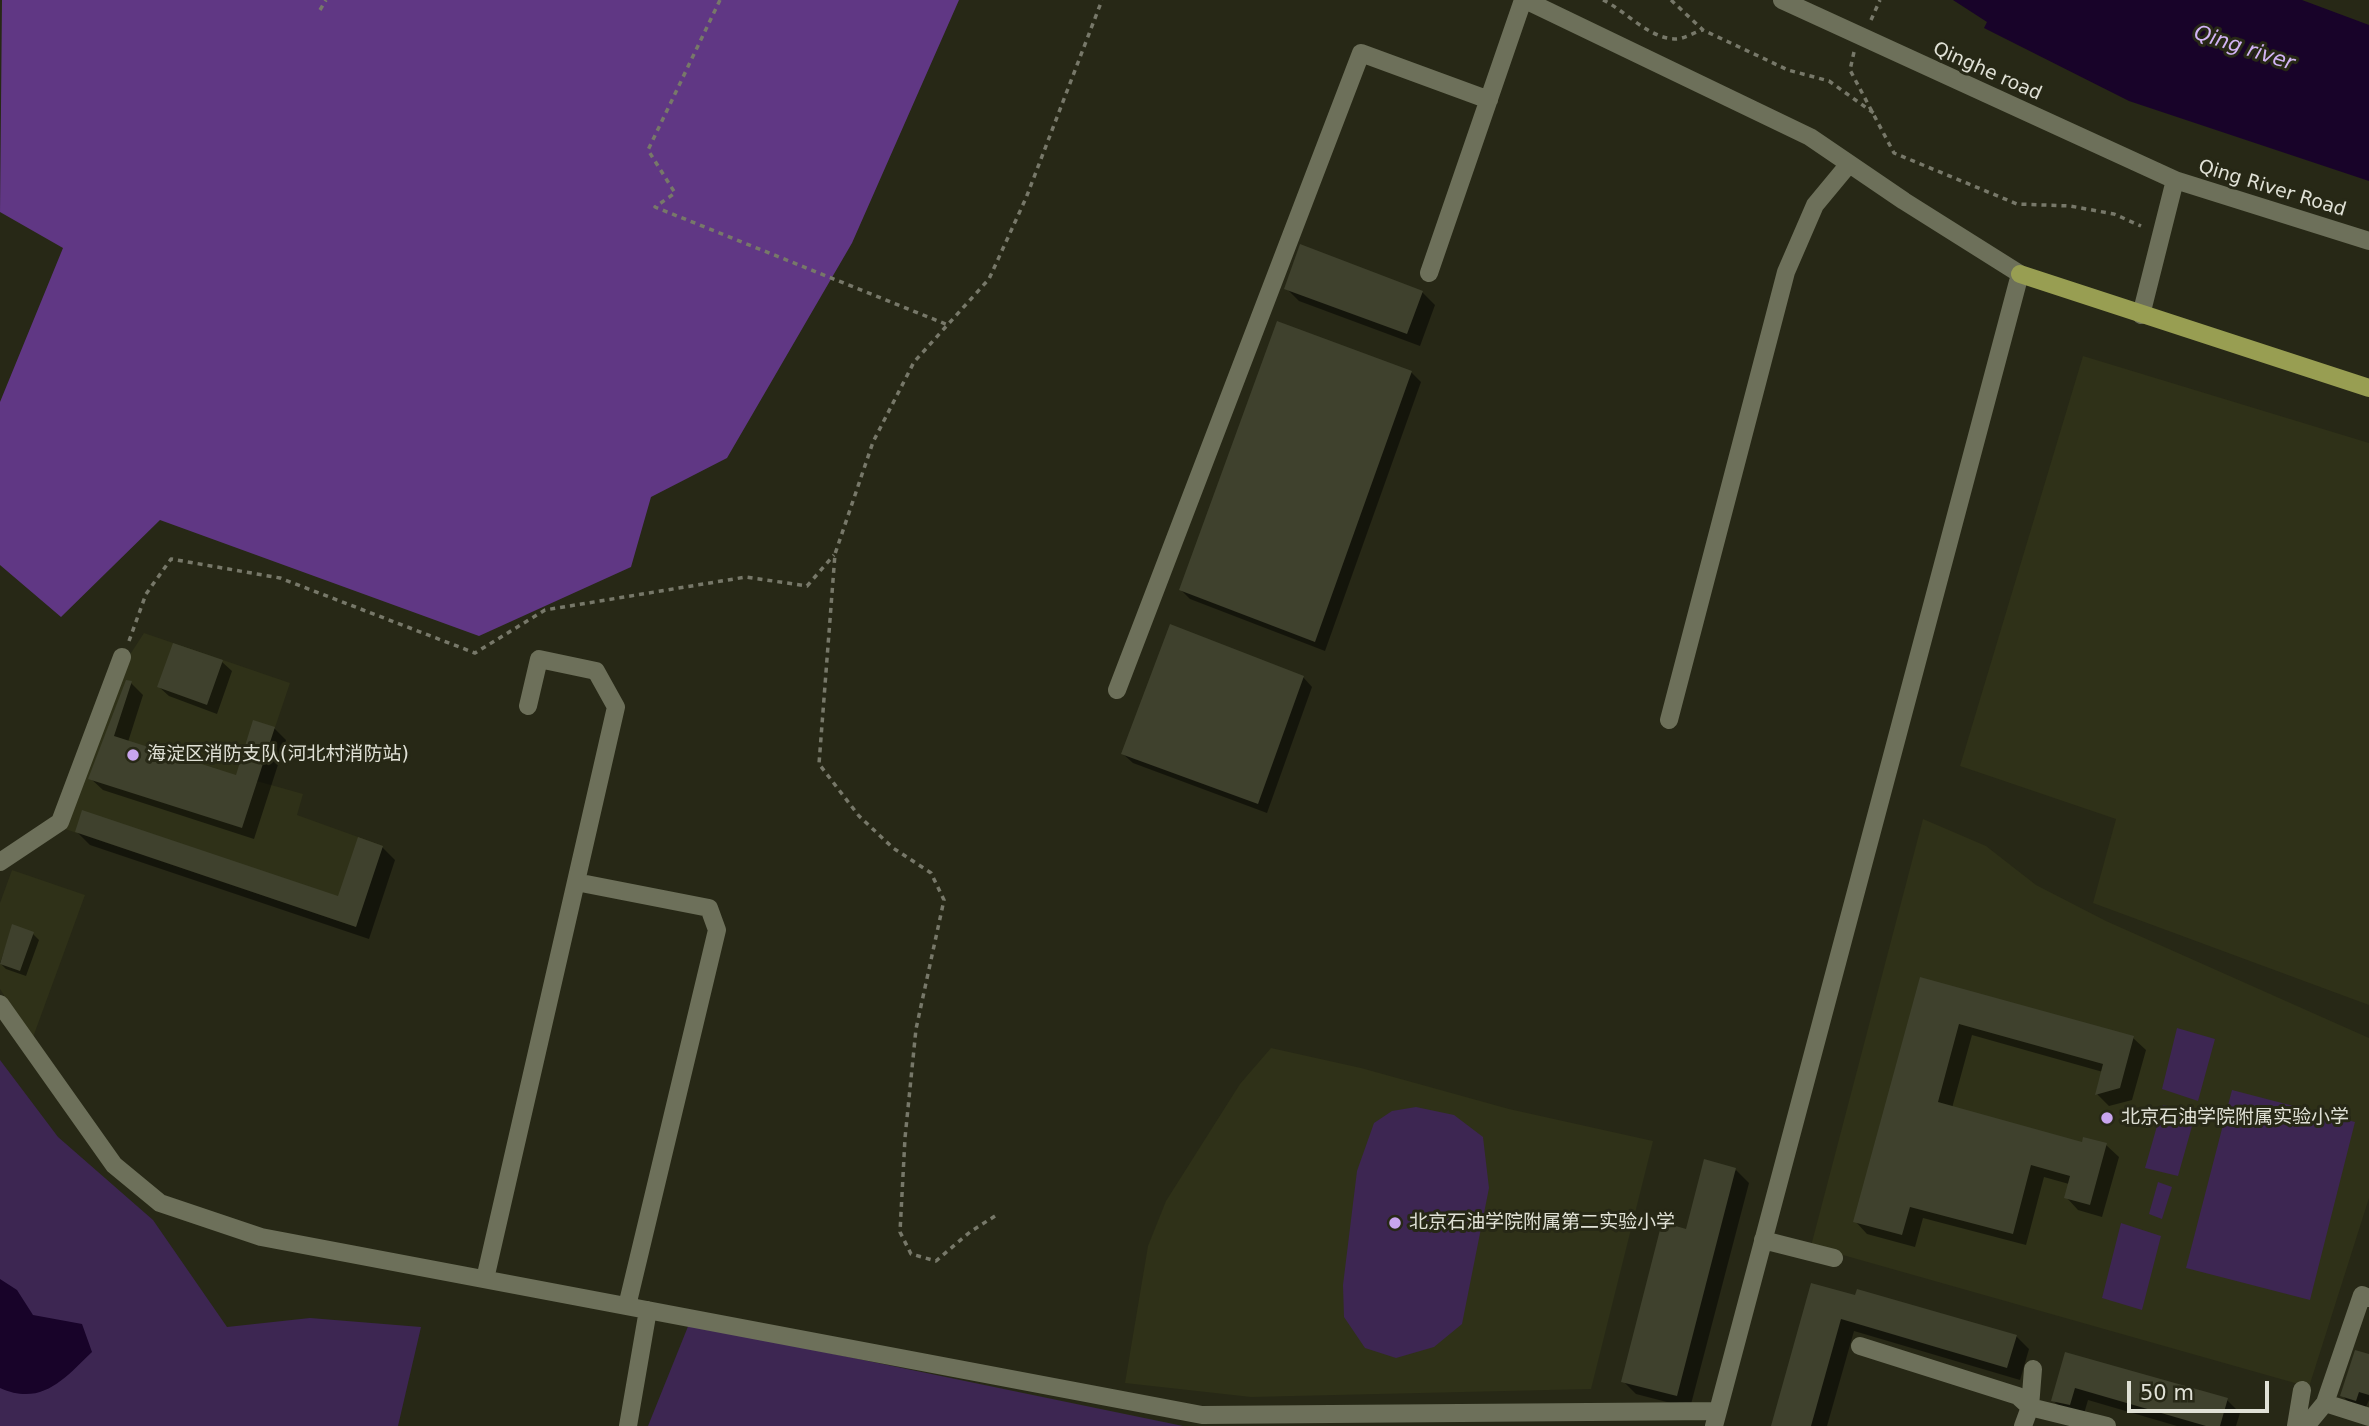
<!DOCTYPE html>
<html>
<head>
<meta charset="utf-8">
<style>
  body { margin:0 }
  #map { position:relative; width:2369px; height:1426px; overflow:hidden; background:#272816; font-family:"DejaVu Sans",sans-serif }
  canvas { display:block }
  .scale { position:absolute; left:2127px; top:1381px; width:142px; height:32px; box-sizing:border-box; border:4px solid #e0e1d6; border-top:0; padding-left:9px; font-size:21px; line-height:24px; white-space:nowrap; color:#e0e1d6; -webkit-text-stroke:5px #272816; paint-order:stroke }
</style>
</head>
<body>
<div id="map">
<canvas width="2369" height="1426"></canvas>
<div class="scale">50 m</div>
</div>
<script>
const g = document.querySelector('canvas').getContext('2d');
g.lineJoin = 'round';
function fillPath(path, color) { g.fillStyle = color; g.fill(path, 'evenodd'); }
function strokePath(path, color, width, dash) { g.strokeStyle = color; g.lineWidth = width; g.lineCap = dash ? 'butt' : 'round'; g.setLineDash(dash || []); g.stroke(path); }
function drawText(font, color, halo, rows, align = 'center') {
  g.font = font + ' "DejaVu Sans","Noto Sans SC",sans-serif'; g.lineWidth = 6; g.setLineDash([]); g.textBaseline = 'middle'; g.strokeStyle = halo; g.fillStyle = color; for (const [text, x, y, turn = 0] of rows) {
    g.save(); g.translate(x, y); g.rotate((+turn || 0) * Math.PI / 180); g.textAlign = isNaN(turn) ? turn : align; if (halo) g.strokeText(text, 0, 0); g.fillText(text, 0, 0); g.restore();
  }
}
fillPath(new Path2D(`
  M2083,356L2369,443V1005L2093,903L2116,819L1960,766Z
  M144,633L290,683L257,781L303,794L297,815L383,846L356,927L65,829L116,676Z
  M1923,819L1986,846L2036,885L2106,921L2369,1038V1198L2309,1387L1811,1246Z
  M12,870L85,895L32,1040L0,989V903Z
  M1271,1048L1361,1068L1509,1109L1653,1141L1591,1389L1251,1397L1125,1383L1148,1246L1166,1201L1240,1084Z`), '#2f3118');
fillPath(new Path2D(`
  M2177,1028L2215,1039L2198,1101L2162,1089Z
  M0,1060L58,1137L153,1220L227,1327L310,1318L421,1327L398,1426H0Z
  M2232,1090L2355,1122L2310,1300L2186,1268Z
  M2163,1105L2196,1112L2178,1176L2145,1168Z
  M1416,1107L1454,1115L1483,1137L1489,1188L1462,1324L1434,1347L1396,1358L1365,1348L1344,1317L1343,1285L1357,1171L1374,1123L1392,1111Z
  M2158,1182L2172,1187L2162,1219L2149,1214Z
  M2121,1223L2161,1236L2142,1310L2102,1298Z
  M689,1324L1183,1426H648Z`), '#3d2652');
fillPath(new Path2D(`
  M2,0H959L852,243L727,458L651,497L631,567L479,636L160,520L61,617L0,565V402L63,248L0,212Z`), '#603784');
fillPath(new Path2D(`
  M1953,0H2302L2369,25V181L2129,101L1984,28L1987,22Z
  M0,1279L17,1290L33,1315L82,1324L92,1352C65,1378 42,1407 0,1388Z`), '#180329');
fillPath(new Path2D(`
  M1286,288L1422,292L1435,305L1420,346L1299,301Z
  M1411,372L1421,382L1325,651L1190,599L1181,590Z
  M222,662L232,671L217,714L169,696L159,687Z
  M1303,677L1312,687L1267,813L1133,763L1123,754Z
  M131,683L143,695L128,742L237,777L274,728L286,740L254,839L103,790L90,778Z
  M77,832L339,898L382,847L395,860L369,939L90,845Z
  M13,926L33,934L39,940L26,976L6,969L0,963Z
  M1921,979L2133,1038L2146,1050L2132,1100L2109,1106L2097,1094L2103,1072L1972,1035L1952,1108L2083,1144L2106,1145L2119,1157L2102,1217L2078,1210L2066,1197L2069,1184L2044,1177L2026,1245L1923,1218L1915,1247L1867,1234L1855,1221Z
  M1736,1170L1749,1183L1690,1408L1636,1394L1623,1381L1687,1231Z
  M1812,1285L2016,1336L2029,1349L2020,1380L1854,1331L1827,1426H1773Z
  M2067,1354L2227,1400L2240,1413L2236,1426H2177L2088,1400L2083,1417L2066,1413L2053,1400Z
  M2369,1356V1400L2365,1409L2351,1405L2342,1395Z`), '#0007');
fillPath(new Path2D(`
  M1300,244L1423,291L1407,334L1284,289Z
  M1277,321L1412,371L1315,642L1179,590Z
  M1170,624L1304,676L1258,804L1121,754Z
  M173,643L223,660L207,705L157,687Z
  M126,680L132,681L114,736L236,775L253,720L275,727L242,828L88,779Z
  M82,810L338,896L358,837L383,846L356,927L75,832Z
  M12,924L34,932L20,971L0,964Z
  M1920,977L2134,1036L2120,1088L2095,1095L2103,1064L1959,1024L1938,1102L2082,1142L2083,1137L2107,1143L2090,1205L2064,1198L2070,1176L2031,1165L2013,1234L1910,1207L1902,1235L1853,1222Z
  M1704,1159L1736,1168L1677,1396L1621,1382L1662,1222L1686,1229Z
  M1811,1283L1855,1295L1857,1289L2017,1335L2007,1368L1841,1319L1811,1426H1771Z
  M2355,1350L2369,1354V1395L2359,1392L2356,1401L2340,1396Z
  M2065,1352L2228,1398L2220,1426H2206L2075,1388L2070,1405L2051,1401Z`), '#3f412d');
strokePath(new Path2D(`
  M720,0L648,150L675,193L655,207L948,325
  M1603,0C1626,11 1649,39 1676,39C1684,39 1695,32 1703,30
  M1671,0L1703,30L1788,70L1829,81L1875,114
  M320,10L326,0
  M1871,20L1880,0
  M1854,52L1850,70L1894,153L2017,204L2070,206L2114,214L2141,226
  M129,641L146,594L171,559L280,578L475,653L545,610L746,577L807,586L834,555
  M995,1216L970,1232L936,1261L911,1254L900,1232L905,1138L916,1029L944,900L931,873L893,848L859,816L819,764L835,554L873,442L914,362L989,279L1026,198L1102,0`), '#777869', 3.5, [5, 5]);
strokePath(new Path2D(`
  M1525,0L1810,137L1904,201L2020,274L1714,1426
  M1782,0L2175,180
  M1429,273L1523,0
  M2141,315L2175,180L2369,241
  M1117,690L1361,53L1489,100
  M1669,720L1786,272L1815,205L1849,164
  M0,862L60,822L122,657
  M576,882L709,908L717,930L627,1306
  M0,1004L114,1165L160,1203L261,1237L1202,1415L1718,1411
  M1763,1240L1834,1258
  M485,1279L616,707L596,671L539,659L528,706
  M1860,1346L2018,1396L2030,1407L2107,1426
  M2325,1403L2369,1417
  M628,1426L648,1310
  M2023,1426L2030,1407L2033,1369
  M2296,1426L2302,1390
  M2306,1426L2325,1403L2362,1295L2369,1298`), '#6d705a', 18);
strokePath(new Path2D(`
  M2020,274L2369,388`), '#989e52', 18);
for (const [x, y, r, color] of [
  [133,755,7,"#c9a5ee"],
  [2107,1118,7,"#c9a5ee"],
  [1395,1223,7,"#c9a5ee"]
]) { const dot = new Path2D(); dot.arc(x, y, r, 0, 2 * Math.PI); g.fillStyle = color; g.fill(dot); strokePath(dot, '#272816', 2.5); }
drawText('19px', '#e0e1d6', '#272816', [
  ["Qinghe road",1987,72,24],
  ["Qing River Road",2272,189,17]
]);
drawText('19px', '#e0e1d6', '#272816', [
  ["海淀区消防支队(河北村消防站)",147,755],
  ["北京石油学院附属实验小学",2121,1118],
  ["北京石油学院附属第二实验小学",1409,1223]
], 'left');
drawText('italic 21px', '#d2b3f4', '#272816', [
  ["Qing river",2244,49,18]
]);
</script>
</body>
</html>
